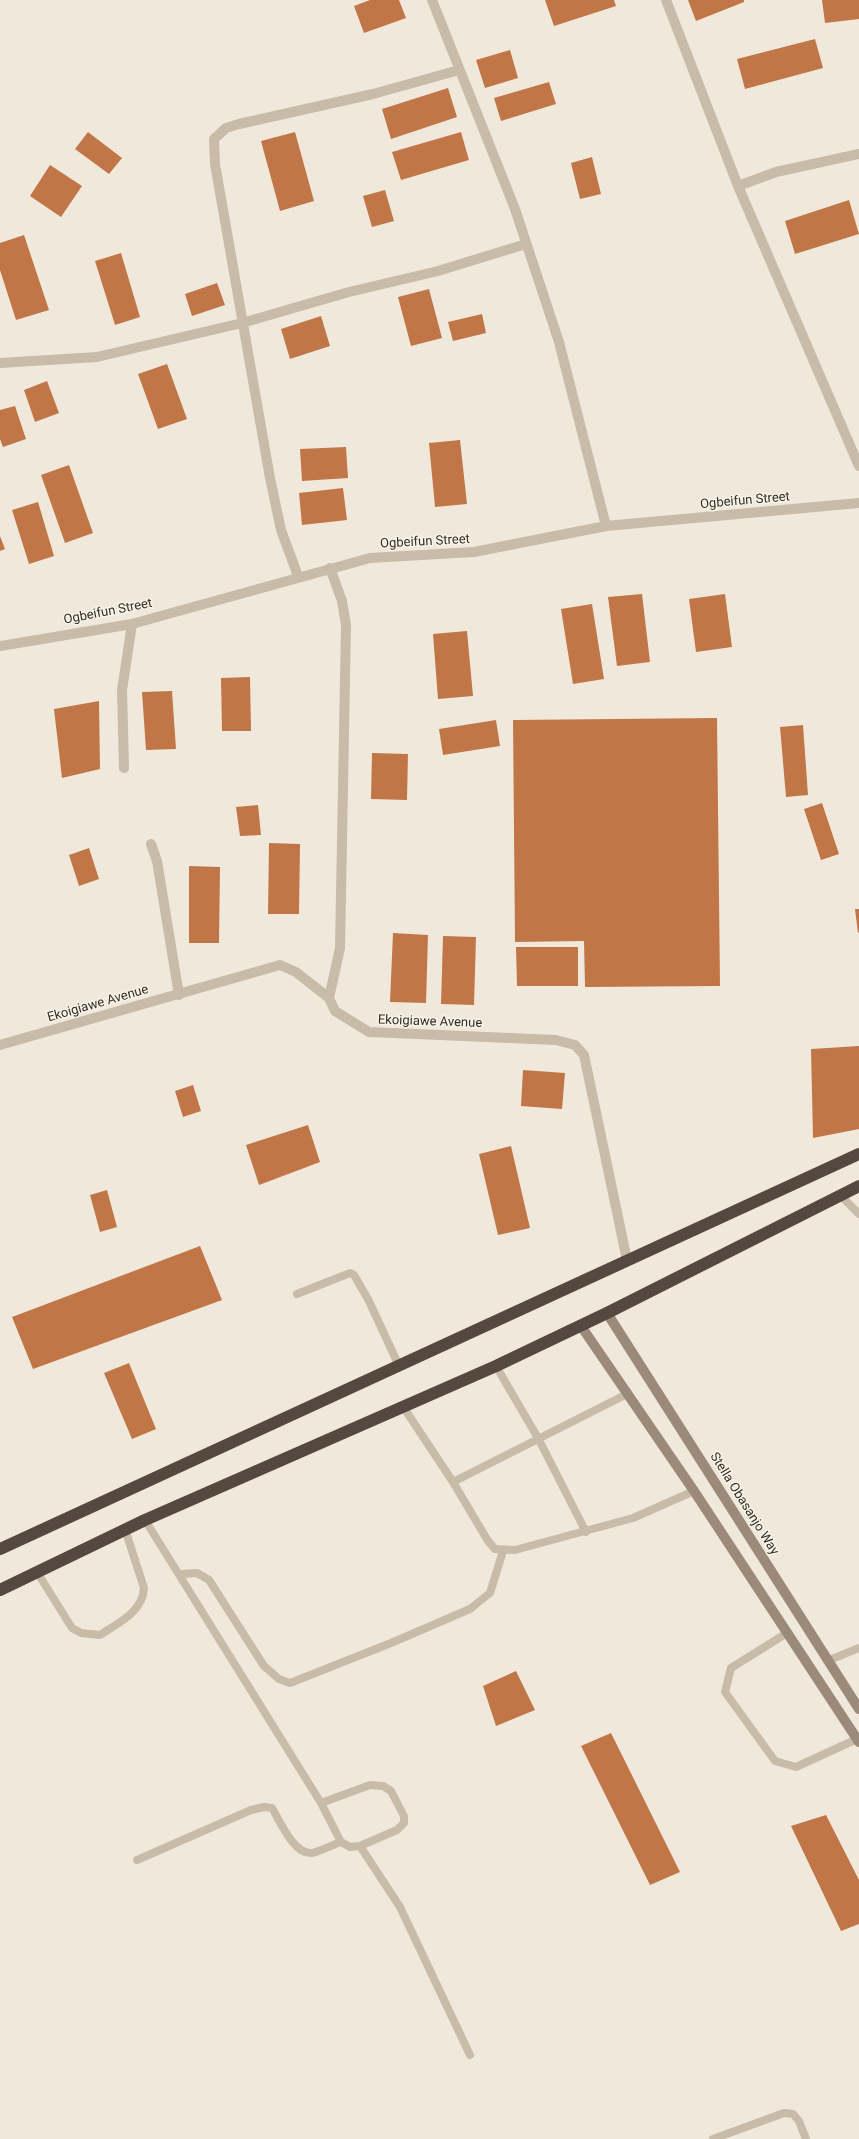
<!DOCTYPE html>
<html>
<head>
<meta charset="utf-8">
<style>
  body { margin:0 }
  canvas { display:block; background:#f0e9db }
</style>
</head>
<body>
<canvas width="859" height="2139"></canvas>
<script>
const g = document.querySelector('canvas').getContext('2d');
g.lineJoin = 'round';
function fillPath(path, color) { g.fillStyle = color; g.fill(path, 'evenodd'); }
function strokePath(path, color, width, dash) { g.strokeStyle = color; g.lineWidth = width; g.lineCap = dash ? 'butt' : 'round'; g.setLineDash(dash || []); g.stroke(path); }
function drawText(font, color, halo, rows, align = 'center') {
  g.font = font + ' Roboto,sans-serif'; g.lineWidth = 3; g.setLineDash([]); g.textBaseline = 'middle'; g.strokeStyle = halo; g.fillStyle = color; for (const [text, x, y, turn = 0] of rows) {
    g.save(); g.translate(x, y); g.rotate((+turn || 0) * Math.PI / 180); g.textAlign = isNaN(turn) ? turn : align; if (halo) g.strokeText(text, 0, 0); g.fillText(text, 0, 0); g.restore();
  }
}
fillPath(new Path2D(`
  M370,0H399L406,18L364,33L354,6Z
  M545,0H614L616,6L554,26Z
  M688,0H744V2L696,21Z
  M822,0H859V19L825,23Z
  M815,39L823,68L745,89L737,59Z
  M510,50L518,78L485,88L476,60Z
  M549,82L556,104L501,121L494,98Z
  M448,88L457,117L391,139L382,109Z
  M88,132L122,158L109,174L75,149Z
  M295,132L314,201L280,211L261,141Z
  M461,132L469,160L401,180L392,152Z
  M592,157L601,194L580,199L571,163Z
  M50,165L82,186L61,217L30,196Z
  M385,190L394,221L372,227L363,196Z
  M849,200L859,234L795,254L785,221Z
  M24,235L49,310L16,320L0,270V243Z
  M121,253L140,317L115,325L95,261Z
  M217,283L225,305L192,316L185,294Z
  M429,289L442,338L411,346L398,297Z
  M482,314L486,333L453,341L448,322Z
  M321,316L330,346L290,359L281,329Z
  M167,364L187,419L158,429L138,374Z
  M47,381L59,413L35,422L24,390Z
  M15,406L26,439L3,447L0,439V410Z
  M460,440L467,504L435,507L429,443Z
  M346,447L348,478L302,481L300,449Z
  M69,465L93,533L65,543L41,475Z
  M343,488L347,520L302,525L299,493Z
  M38,502L54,556L29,564L12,510Z
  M0,536L5,549L0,551Z
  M642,594L650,662L617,666L608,597Z
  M725,594L732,647L696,652L689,599Z
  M592,604L604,679L573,684L561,609Z
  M467,631L473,696L438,699L433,634Z
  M250,677L251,731H222L221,678Z
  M172,691L176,749L146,750L142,692Z
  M99,701L100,769L62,778L54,709Z
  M717,718L720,986L585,987L584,941L515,942L513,720Z
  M496,720L500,746L443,755L439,729Z
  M803,725L808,795L786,797L780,727Z
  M372,753L408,754L407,800L371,799Z
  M822,803L839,854L821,860L804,809Z
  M258,805L261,835L240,836L236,807Z
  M269,843L300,844L299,914H268Z
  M89,848L99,879L79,886L69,855Z
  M189,866L220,867L219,943H189Z
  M855,909H859V932L858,933Z
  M393,933L428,935L426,1003L390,1002Z
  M443,936L476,937L474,1005L441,1004Z
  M516,947H578V986H517Z
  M859,1046V1129L813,1138L811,1049Z
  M523,1070L565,1073L562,1109L521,1106Z
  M193,1085L201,1111L183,1117L175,1091Z
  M308,1125L320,1162L259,1185L246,1145Z
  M511,1146L530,1228L498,1235L479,1154Z
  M107,1190L117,1227L100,1232L90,1195Z
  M200,1246L222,1300L33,1369L12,1317Z
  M129,1363L156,1429L132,1439L104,1373Z
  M516,1671L535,1710L496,1726L483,1686Z
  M611,1733L680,1872L650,1885L581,1746Z
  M826,1815L859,1880V1924L841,1931L791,1826Z`), '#c17648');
strokePath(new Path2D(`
  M840,1195L859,1214
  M297,1294L350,1273L354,1275L369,1301L399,1366
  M496,1366L538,1438L586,1532
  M404,1408L453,1482L488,1541L495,1549L515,1550L633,1518L694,1491
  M453,1482L627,1394
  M145,1520L321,1803L341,1842L350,1847L360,1846L397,1830L404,1823V1816L391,1791L383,1786L370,1785L321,1803
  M37,1572L72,1628L81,1633L100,1635C118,1623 143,1612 144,1588L125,1529
  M181,1574L197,1573L209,1580L264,1666L279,1679L290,1683L391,1643L470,1609L490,1593L503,1551
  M787,1633L731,1668L725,1692L775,1761L796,1767L857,1739
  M827,1661L859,1648
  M360,1846L400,1907L470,2055
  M137,1860L251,1810L264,1807L272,1808C280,1821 294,1855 312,1853C321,1851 332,1845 341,1842
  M713,2139L784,2113L793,2114L799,2121L806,2139`), '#c8bba7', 8);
strokePath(new Path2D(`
  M432,0L515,209L559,342L606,526
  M666,0L738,186L859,466
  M738,186L776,172L859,154
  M0,363L97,357L242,323L349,292L438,271L526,244
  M298,576L281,530L270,478L215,164L214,139L226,128L239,124L373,94L459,70
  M0,646L132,624L370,558L474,552L606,526L859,503
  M124,768L122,690L132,624
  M151,844L157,861L179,995
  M329,998L340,948L346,625L342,601L330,568
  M0,1045L280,965L296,972L329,998L335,1011L369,1032L556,1040L575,1045L584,1055L627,1260`), '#c8bba7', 10);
strokePath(new Path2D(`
  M607,1313L859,1709
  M581,1326L694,1491L859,1742`), '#9b8a79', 10);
strokePath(new Path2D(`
  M0,1549L859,1154
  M0,1590L145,1520L496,1366L607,1313L859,1186`), '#55493f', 12);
drawText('13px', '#352e27', '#f8f3e7', [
  ["Ogbeifun Street",745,501,-5],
  ["Ogbeifun Street",425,542,-3],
  ["Ogbeifun Street",108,612,-11],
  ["Ekoigiawe Avenue",98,1004,-16],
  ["Ekoigiawe Avenue",430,1022,2],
  ["Stella Obasanjo Way",744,1504,58]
]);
</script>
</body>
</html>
